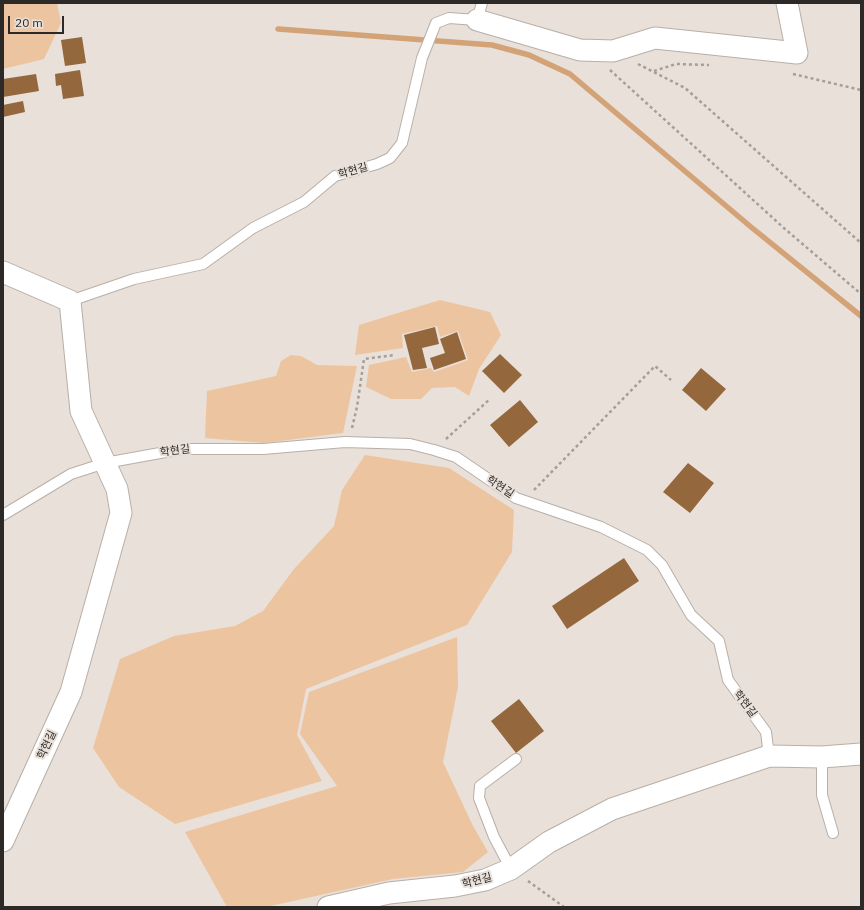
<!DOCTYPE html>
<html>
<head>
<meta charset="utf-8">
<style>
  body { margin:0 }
  #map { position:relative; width:864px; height:910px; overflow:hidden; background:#e9e0d9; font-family:"IBM Plex Sans",sans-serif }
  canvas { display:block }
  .frame { position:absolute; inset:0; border:4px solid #2d2927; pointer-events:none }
  .scale { position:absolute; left:8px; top:16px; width:56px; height:18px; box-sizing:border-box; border:2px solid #2d2927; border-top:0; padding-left:5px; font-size:12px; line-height:14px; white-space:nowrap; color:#2d2927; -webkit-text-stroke:3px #e9e0d9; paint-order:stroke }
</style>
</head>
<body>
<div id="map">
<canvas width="864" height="910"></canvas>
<div class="frame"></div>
<div class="scale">20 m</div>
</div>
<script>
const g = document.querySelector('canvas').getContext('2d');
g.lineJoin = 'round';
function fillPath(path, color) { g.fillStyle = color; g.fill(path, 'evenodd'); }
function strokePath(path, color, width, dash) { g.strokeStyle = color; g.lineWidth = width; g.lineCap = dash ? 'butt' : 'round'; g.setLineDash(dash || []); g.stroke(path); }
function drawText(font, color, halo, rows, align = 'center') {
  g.font = font + ' "IBM Plex Sans","Noto Sans KR",sans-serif'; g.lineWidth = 4; g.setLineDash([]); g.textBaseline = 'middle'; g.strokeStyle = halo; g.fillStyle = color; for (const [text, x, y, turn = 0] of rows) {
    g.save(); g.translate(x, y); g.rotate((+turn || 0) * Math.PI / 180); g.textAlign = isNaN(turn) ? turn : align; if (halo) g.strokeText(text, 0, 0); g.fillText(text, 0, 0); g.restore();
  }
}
fillPath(new Path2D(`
  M3,3H57L61,23L44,59L3,69Z
  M440,300L490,312L501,335L479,369L469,396L455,387L432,388L421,399H391L366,387L369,365L406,357L412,372L431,368L434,372L468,360L458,331L440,337L437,326L402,334L403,348L355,355L359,325Z
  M291,355L301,356L317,365L357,366L343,433L264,443L205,438L207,391L276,376L281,361Z
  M365,455L449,468L514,510L512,552L467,625L306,689L297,735L322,781L175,824L119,787L93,748L120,659L174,636L235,626L263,611L294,569L334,526L342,490Z
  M457,637L458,687L443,762L472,824L488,852L463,872L393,879L266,907H227L185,832L337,786L300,734L309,692Z`), '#edc4a0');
strokePath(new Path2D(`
  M278,29L492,45L529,55L570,74L751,227L861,316`), '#d3a377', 5.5);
fillPath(new Path2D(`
  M82,37L86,63L65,66L61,40Z
  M80,70L84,96L63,99L61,85L56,86L55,74Z
  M36,74L39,91L3,97V79Z
  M23,101L25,112L3,117V105Z
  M435,327L439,344L422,348L427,368L413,370L404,335Z
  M457,332L466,359L434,370L430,358L445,353L440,339Z
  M500,354L522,375L504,393L482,371Z
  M701,368L726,389L706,411L682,390Z
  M520,400L538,422L509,447L490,425Z
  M688,463L714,483L690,513L663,492Z
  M624,558L639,581L567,629L552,606Z
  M519,699L544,731L516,753L491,721Z`), '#94673c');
const service = new Path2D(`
  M70,301L134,279L203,264L253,228L304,202L335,176L377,164L390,158L402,143L422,58L436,23L449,18L477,20L482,3
  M3,515L71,474L105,463L182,449H263L345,442L410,444L434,450L456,457L516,498L601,527L647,550L662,565L691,615L719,641L728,680L766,732L769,756
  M822,757V795L833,833
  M511,869L494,837L479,798L480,786L516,759`);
const minor = new Path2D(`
  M477,20L580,50L613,51L655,38L797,53L787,3
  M3,272L70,301L81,411L117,489L121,513L71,692L3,841
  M328,907L389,893L455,886L485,880L511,869L549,842L612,809L769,756L822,757L861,754`);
strokePath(service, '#b7afa8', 12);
strokePath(minor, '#b7afa8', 23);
strokePath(new Path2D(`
  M638,64L685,88L861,243
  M610,70L785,229L861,294
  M654,71L676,64L709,65
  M793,74L861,90
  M352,428L357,407L364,359L395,355
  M446,439L490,399
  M534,490L655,366L671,380
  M528,881L564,907`), '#a59e99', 2.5, [3, 3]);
strokePath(service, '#fff', 10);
strokePath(minor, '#fff', 21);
drawText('11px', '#2d2927', '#e9e0d9', [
  ["학현길",353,171,-16],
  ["학현길",175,451,-7],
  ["학현길",500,487,34],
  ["학현길",745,704,53],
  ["학현길",47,745,-65],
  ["학현길",477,881,-15]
]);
</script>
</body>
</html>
